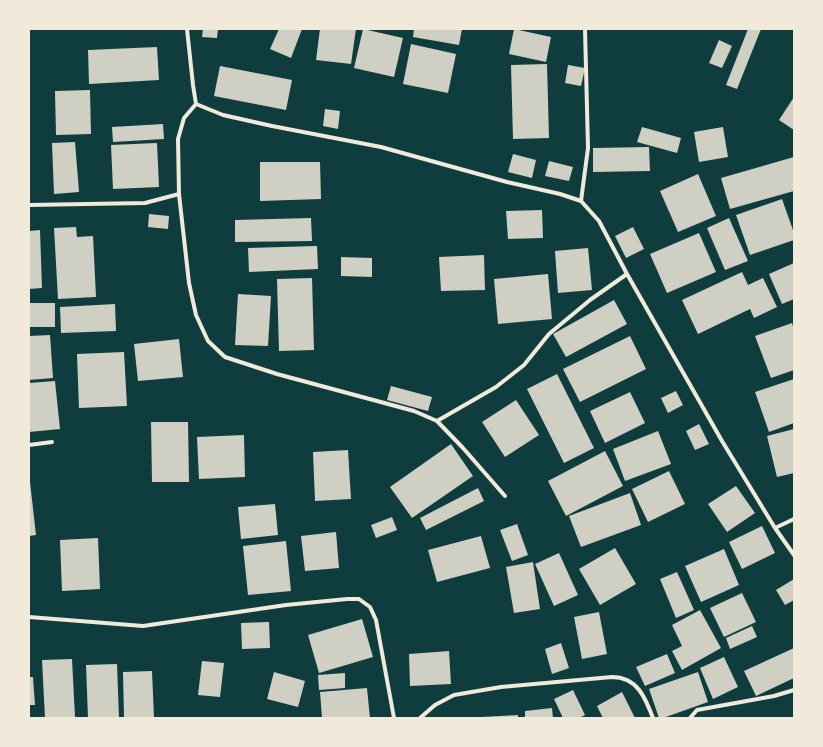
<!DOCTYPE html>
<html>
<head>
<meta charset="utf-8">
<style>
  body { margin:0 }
  #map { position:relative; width:823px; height:747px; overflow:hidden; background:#0f3d3e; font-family:Bitter,serif }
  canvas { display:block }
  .frame { position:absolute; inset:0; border:30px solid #f1e9da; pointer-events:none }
</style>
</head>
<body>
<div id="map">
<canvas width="823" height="747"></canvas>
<div class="frame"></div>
</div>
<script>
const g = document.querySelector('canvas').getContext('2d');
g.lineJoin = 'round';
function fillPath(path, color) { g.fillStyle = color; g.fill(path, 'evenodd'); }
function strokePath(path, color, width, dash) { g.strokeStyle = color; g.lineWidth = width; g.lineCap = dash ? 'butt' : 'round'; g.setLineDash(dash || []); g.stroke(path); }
fillPath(new Path2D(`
  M203,29H218L217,38L202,37Z
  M279,29H302L291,58L270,49Z
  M320,29H356L351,64L316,60Z
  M363,29L403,38L394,77L354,68Z
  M414,29H462L459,45L413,37Z
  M514,29L551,37L546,62L509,54Z
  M748,29H761L737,89L726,85Z
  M719,40L732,46L722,68L709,63Z
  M411,44L456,54L448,93L403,84Z
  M157,47L159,80L89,84L88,50Z
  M547,64L549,138L513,139L511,65Z
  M568,65L585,68L581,86L565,83Z
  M220,66L292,80L286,110L214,96Z
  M90,90L91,134L56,135L55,91Z
  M794,97V130L779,120Z
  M325,109L340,111L338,129L323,126Z
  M163,124L164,139L113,142L112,127Z
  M642,127L681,138L677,153L637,142Z
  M723,127L728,157L699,162L694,132Z
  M75,142L79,192L54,194L52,143Z
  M157,143L159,187L113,189L111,145Z
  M649,147L650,171L593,172V148Z
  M513,154L536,160L532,178L508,172Z
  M794,157V191L730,209L721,178Z
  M549,161L573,167L569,181L545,176Z
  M260,162H320L321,199L260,201Z
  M698,174L716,216L678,232L660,191Z
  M782,199L794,233V240L750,255L736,215Z
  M542,210L543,238L508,239L506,211Z
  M149,214L169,216L168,229L148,227Z
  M311,218L312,241L235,242V220Z
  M729,218L748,261L725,270L707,228Z
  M76,227L77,237L93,236L96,297L58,299L54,228Z
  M633,227L644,249L626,258L615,236Z
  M40,230L42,288L29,289V231Z
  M699,233L716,272L667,293L650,254Z
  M317,246L318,269L249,272L248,248Z
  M588,248L592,290L558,293L555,251Z
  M484,255L485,290L441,291L439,257Z
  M341,257L372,258V277L341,276Z
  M794,263V299L782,304L769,274Z
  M742,272L748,285L763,278L777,307L754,318L750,309L698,334L682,300Z
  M548,274L552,319L498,324L494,279Z
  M312,278L314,350L279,351L277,279Z
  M238,294L271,296L268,346L235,345Z
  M614,300L627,324L566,357L553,334Z
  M29,303H55V327H29Z
  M115,304L116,331L61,333L60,307Z
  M792,323L794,330V370L771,378L755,336Z
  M50,335L53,378L29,380V336Z
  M630,336L646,369L580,402L563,369Z
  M179,339L183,377L138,381L134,344Z
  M124,352L127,406L79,408L77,354Z
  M557,374L594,448L564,463L527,389Z
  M794,379V423L769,432L755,392Z
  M55,381L60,429L29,432V383Z
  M391,386L432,397L428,411L387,400Z
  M676,391L683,405L668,413L661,398Z
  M630,392L645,423L605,443L590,411Z
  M516,400L539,435L505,457L482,422Z
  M151,422H188L189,482H152Z
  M699,424L709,444L695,450L686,431Z
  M794,429V473L777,477L767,436Z
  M658,431L671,464L625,481L613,449Z
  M244,435L245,477L199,479L197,437Z
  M451,444L473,476L412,518L390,487Z
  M348,450L351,499L315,501L313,452Z
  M605,451L623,486L566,516L548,481Z
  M669,471L685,504L648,522L632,489Z
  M29,482H30L36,535L29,536Z
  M736,486L755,513L727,532L708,504Z
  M478,488L484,501L426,530L420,518Z
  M630,493L641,525L581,547L569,516Z
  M275,504L278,535L241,539L238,507Z
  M392,517L397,530L376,538L371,525Z
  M517,524L528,555L512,561L500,530Z
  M762,526L775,553L742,569L729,542Z
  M336,532L339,568L305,571L301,536Z
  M481,536L490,568L437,582L428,550Z
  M98,538L100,589L62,591L60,540Z
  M286,541L291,591L248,595L243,546Z
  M615,548L636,584L600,605L579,569Z
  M724,549L739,585L701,602L685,566Z
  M559,553L578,595L554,606L535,564Z
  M533,562L540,609L514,613L506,567Z
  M677,572L694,610L676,618L660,579Z
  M794,579V600L785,605L776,590Z
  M742,593L756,622L724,637L710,608Z
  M700,610L721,648L682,670L672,651L682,646L672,625Z
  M599,612L607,654L582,659L574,617Z
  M362,619L373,657L319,673L308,635Z
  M269,622L270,648L242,649L241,623Z
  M752,626L757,637L730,649L726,638Z
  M561,643L569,668L552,674L545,649Z
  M794,648V678L756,696L744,671Z
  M449,651L451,684L410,686L409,654Z
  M667,654L675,673L645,686L636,667Z
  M724,657L738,687L713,699L700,668Z
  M72,659L75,717L45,718L42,660Z
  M202,661L224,663L220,697L198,695Z
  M117,664L119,718H88L86,665Z
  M152,671L154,717L124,718L123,672Z
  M274,672L305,681L298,707L267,699Z
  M698,672L708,702L663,718H659L649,689Z
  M345,673V688L319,690L318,675Z
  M29,677H33L35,705H29Z
  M367,688L370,718H322L320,692Z
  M573,690L585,715L579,718H563L554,699Z
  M622,692L635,718H603L597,706Z
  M552,708L553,718H525V711Z
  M518,715V718H482V717Z`), '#cfcfc3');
strokePath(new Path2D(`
  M187,29L193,85L196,104
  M196,104L223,115L272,126L381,147L507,182L560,194L581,201L599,221L627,274L722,441L775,528L794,555
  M196,104L184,118L178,139L179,194L189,283L196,315L208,341L225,357L277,374L414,411L437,421L463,448L505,496
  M581,201L588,148L585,29
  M29,205L145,203L179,194
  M437,421L496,387L524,365L549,334L590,300L627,274
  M29,445L52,442
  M775,528L794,519
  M29,617L143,626L286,605L347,599H359L370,607L376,620L394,718
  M420,718L435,705L454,695L501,687L612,677C637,677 645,697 653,718
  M690,718L697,710L774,696L794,690`), '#f1e9da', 4);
</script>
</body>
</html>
